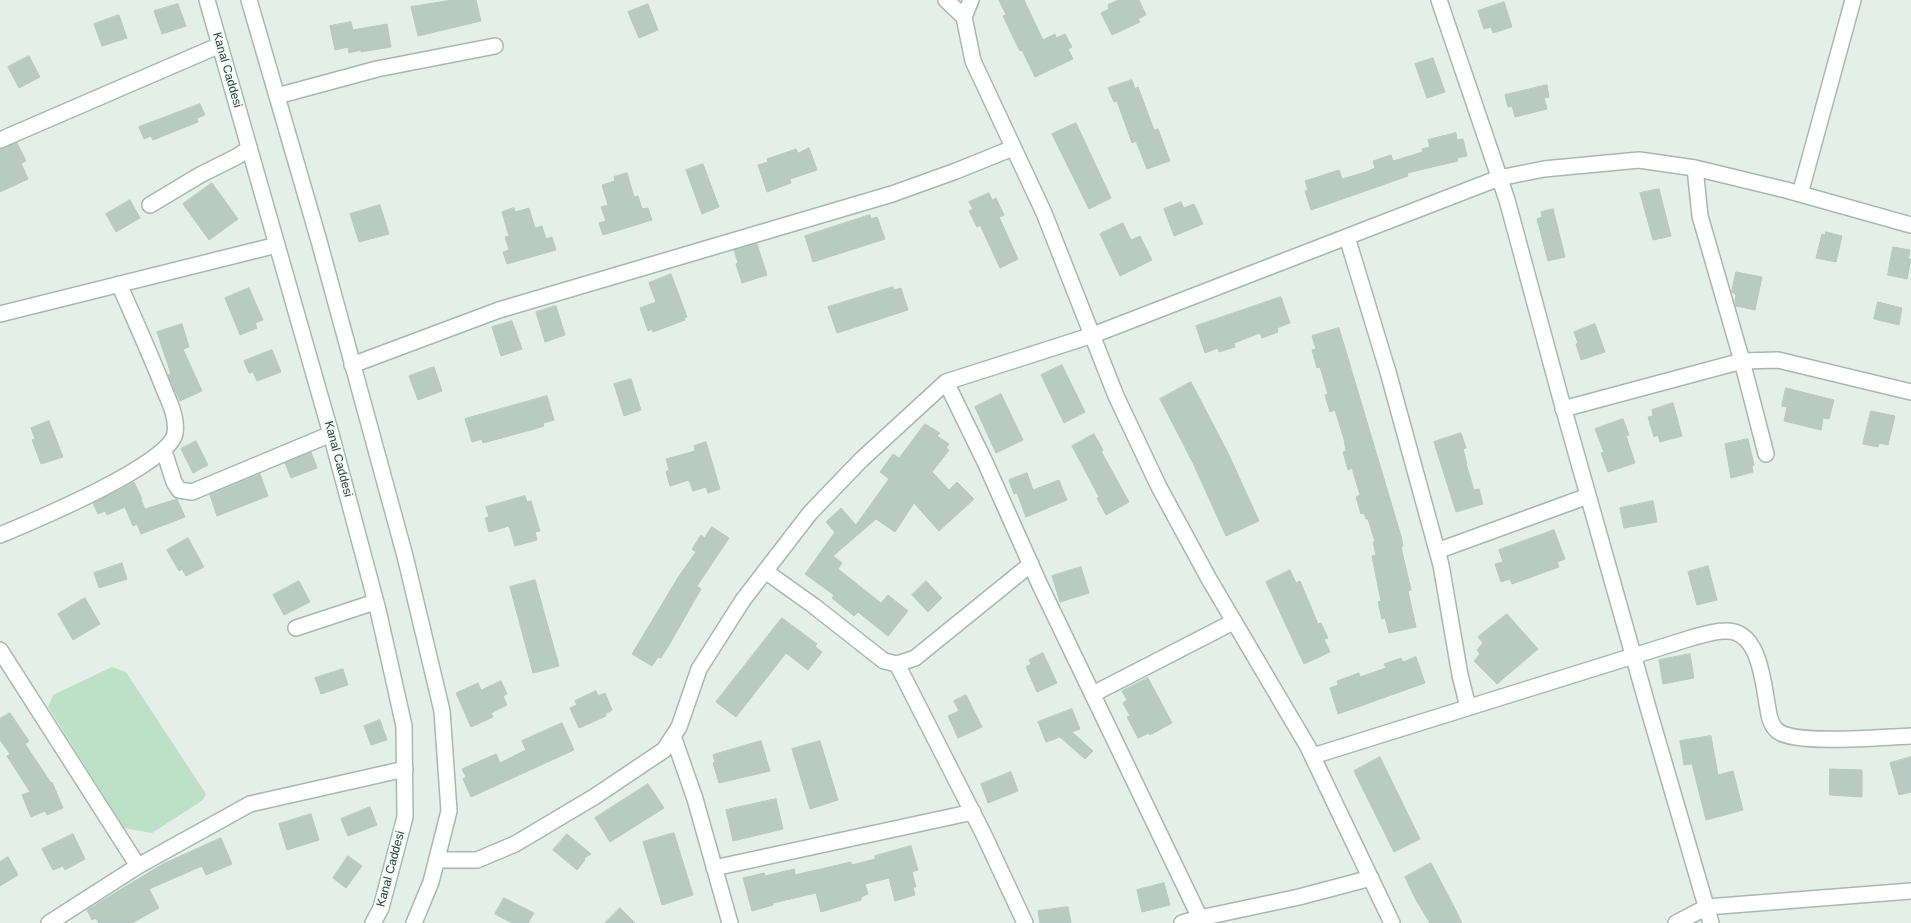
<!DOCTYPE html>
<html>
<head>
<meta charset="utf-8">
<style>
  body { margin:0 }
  canvas { display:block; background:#e4efea }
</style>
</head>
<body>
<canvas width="1911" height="923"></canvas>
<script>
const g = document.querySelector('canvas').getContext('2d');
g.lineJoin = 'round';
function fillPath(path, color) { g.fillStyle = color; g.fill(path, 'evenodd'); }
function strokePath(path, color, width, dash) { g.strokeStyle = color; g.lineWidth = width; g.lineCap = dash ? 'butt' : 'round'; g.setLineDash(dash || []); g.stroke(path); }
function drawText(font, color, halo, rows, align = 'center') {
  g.font = font + ' Arial,sans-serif'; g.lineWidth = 4; g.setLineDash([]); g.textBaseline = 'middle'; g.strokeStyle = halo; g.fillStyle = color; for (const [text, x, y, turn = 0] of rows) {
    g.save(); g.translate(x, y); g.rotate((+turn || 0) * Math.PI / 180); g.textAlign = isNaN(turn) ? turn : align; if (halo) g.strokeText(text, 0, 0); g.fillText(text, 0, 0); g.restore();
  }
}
fillPath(new Path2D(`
  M112,667L126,672L206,794L203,800L152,833L124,828L48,707L53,695Z`), '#bde0c7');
const building = new Path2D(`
  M453,0H476L481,21L418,36L411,7Z
  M999,0H1024L1043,40L1055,34L1056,38L1065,34L1072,47L1068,49L1073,59L1035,77L1022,50L1020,51L1014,39L1003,16L1006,15Z
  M1119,0H1139L1146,15L1138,19L1140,22L1112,35L1101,13L1109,9L1108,5Z
  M1504,2L1512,27L1493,33L1491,27L1484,29L1478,11Z
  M178,4L186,26L162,34L154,11Z
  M648,4L658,30L639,38L628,12Z
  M119,15L127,38L102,46L94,24Z
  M351,22L353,30L387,24L391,47L361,52V50L349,53L348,47L335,50L330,26Z
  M29,56L40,77L19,88L8,67Z
  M1433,58L1445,92L1427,98L1415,64Z
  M1132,80L1135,89L1138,87L1154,130L1158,129L1170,161L1147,169L1136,141L1132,143L1117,101L1114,102L1108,88Z
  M1547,85L1549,97L1544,98L1547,109L1515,117L1512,106L1508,107L1505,95Z
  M200,104L205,115L197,118L198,122L153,140L151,136L144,139L139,127Z
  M1076,123L1111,198L1089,209L1052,134Z
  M1456,133L1457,140L1463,139L1467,156L1457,158L1458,161L1407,173L1408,176L1311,210L1305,191L1308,190L1305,181L1339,170L1342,179L1366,172L1375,168L1373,161L1391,155L1393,161L1423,152L1422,149L1430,147L1428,140Z
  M17,143L26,161L21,163L28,179L0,192V149Z
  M809,148L817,170L790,179L791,183L767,192L758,165L768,162L767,159L796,149L798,153Z
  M703,164L719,207L702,214L686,170Z
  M627,173L634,197L638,196L642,209L648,208L652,220L603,235L599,223L606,221L601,207L608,205L602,185L615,181L614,177Z
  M212,183L238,219L209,240L183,204Z
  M1659,189L1671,236L1653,240L1640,193Z
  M989,193L992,200L996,198L1004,215L999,217L1018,259L1000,268L980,225L977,227L969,211L973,209L969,202Z
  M130,200L140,218L116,232L106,214Z
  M1181,202L1184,208L1194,204L1203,224L1174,236L1164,209Z
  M380,205L389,234L359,242L350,214Z
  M514,208L515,212L529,208L535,228L542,226L546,239L552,237L556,250L507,264L503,252L509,250L505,237L509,236L502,212Z
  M1553,209L1565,257L1548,261L1537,219L1542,217L1541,212Z
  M870,215L871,219L877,217L885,239L813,262L805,236Z
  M1123,223L1131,240L1140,236L1152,260L1120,276L1100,234Z
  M1826,232L1842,236L1836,262L1816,258L1822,234L1825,235Z
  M757,244L767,275L742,283L736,264L738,263L734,250Z
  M1893,247L1910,250L1908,259H1911L1907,279L1888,275Z
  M1736,272L1762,277L1755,310L1736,306L1735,301L1736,295L1732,292Z
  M671,274L687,317L684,318L685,320L653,332L652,329L648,331L640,308L656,302L649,283Z
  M893,287L894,290L901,288L908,310L837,333L828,307Z
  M249,288L263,320L255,323L257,328L240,335L225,298Z
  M1281,297L1290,323L1277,328L1278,332L1262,338L1260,333L1234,343L1235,347L1219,352L1218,348L1205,353L1196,326Z
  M1878,302L1902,308L1899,325L1874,319Z
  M556,306L565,335L545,342L536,312Z
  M512,321L522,349L501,356L492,327Z
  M182,324L189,347L183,349L202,391L180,401L168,375L171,374L157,332Z
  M1595,324L1605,352L1581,360L1576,344L1578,343L1574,332Z
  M1339,328L1401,536L1403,546L1401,547L1411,590L1408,591L1416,627L1389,633L1385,618L1382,619L1378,602L1381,601L1372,556L1376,555L1373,542H1375L1368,519H1366L1364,513L1361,514L1356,497L1360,495L1352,468L1348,470L1343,452L1346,451L1344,439L1335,410L1330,412L1325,395L1328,394L1320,367L1317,368L1312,350L1316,349L1312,336Z
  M272,350L281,372L257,381L253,372L249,373L244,361Z
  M1062,365L1085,412L1064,423L1041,375Z
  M434,367L442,391L418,400L409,376Z
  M631,379L641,410L624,416L614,384Z
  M1191,382L1228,453L1259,521L1226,536L1193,463L1160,399Z
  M1786,388L1834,400L1829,419L1823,418L1821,430L1784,421L1787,407L1782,406Z
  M1001,394L1023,440L996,453L975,407Z
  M547,396L554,420L543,423L544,426L531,430L483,443L482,439L472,442L465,419Z
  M1673,403L1682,436L1660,442L1658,435L1654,437L1648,417L1653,416L1652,410Z
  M1871,411L1895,416L1888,445L1879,443L1878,447L1863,444Z
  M1623,419L1629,435L1626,436L1635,463L1608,472L1601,453L1604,452L1595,429Z
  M49,421L63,457L41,464L32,440L35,439L31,428Z
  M925,424L940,433L937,436L949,444L946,448L949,450L932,472L949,490L957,482L974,499L939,531L914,503L895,532L876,519L833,556L842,563L838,569L881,603L888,595L908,611L888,636L858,612L854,616L832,598L834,595L805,574L835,532L826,522L841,508L856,525L889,479L880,472L893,454L899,458Z
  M1461,433L1466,448L1463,449L1467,464H1466L1474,490L1479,489L1483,504L1456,512L1434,442Z
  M1094,434L1103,450L1101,451L1129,502L1106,515L1097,498L1099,497L1072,446Z
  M1748,439L1754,465L1752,466L1753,472L1731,478L1725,444Z
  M196,441L208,465L193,473L181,449Z
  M706,442L720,489L708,493L706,487L693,491L689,480L670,486L666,472L669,470L666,459L695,451L694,446Z
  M311,452L317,468L291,478L285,463Z
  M1027,473L1033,490L1059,480L1067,500L1026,517L1017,493L1014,494L1009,480Z
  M260,474L268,496L217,516L210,495Z
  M134,482L142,499L141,500L145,509L177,499L185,517L141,534L137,524L133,526L125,507L107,515L105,511L98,514L93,503Z
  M525,496L527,502L531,501L540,531L535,532L537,540L515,546L509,526L489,532L485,518L489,517L486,507Z
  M1653,501L1657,522L1624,528L1620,508Z
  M712,527L729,538L697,586L701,589L669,645L661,658L658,657L652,666L632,654L679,576L696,552L692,549L701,535L704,538Z
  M1554,530L1565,559L1557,562L1559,567L1512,584L1510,579L1501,582L1495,564L1503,562L1499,550Z
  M188,538L204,567L186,576L182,569L179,571L167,550Z
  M122,563L127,579L99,588L94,573Z
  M1708,566L1717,600L1697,605L1688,572Z
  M1081,567L1089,593L1060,602L1052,576Z
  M1290,570L1296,583L1300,581L1318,624L1321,623L1328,638L1324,639L1330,652L1304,664L1266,582Z
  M535,580L559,666L533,673L510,587Z
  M299,581L310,602L284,615L273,595Z
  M926,581L942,598L928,612L912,595Z
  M85,598L100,624L73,640L58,614Z
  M1507,614L1538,649L1497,684L1474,661L1480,654L1477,650L1483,643L1478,637Z
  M782,618L817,644L815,646L822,652L808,670L786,653L736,717L716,702Z
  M1043,653L1057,683L1037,692L1026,667L1031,664L1029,660Z
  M1690,654L1694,678L1663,684L1659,660Z
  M1416,657L1425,683L1338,714L1330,688L1338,685L1337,681L1359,673L1360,677L1386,668L1384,664L1401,658L1403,662Z
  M343,669L348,685L321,694L315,678Z
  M1148,678L1172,723L1150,735L1149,733L1138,738L1127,717L1130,716L1123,703L1127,700L1122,691Z
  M501,681L507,694L503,696L507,705L491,713L493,717L471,727L456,693L478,683L481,690Z
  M596,691L598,696L605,693L612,710L605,714L606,716L579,728L570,708L577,705L575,701Z
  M966,695L982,727L958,738L948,716L959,711L954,701Z
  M1072,709L1080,729L1072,732L1093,751L1085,759L1060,737L1046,742L1038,722Z
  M10,713L29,741L25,744L51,783L52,782L63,808L47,815L45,811L31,817L22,795L30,792L7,756L10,754L0,740V719Z
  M380,720L387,740L371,745L364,726Z
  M562,723L574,750L471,797L463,779L466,777L462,769L496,754L500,763L526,750L522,741Z
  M1711,736L1718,775L1733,771L1743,810L1706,820L1692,764L1684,765L1680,741Z
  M761,741L770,771L719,783L713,763L715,762L713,755Z
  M820,741L838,800L810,809L792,749Z
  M1380,757L1420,839L1394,852L1354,771Z
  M1911,757V792L1899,795L1890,763Z
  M1830,769L1862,770V797L1830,795Z
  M1011,772L1018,791L988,803L981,784Z
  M648,784L664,808L610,842L595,818Z
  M776,799L783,829L733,841L726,810Z
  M370,807L377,825L348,836L341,819Z
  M311,814L319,840L287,850L279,824Z
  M674,833L693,895L662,905L643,842Z
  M73,834L85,859L65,870L63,866L53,870L42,849Z
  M567,834L591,854L584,858L585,860L577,870L553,850Z
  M221,838L232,864L206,875L202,866L149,889L159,908L132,923H99L96,918L92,920L87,910L161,865Z
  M911,846L918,870L912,872L916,887H913L915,895L895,901L889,878L865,884L868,894L861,897V900L821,912L816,893L773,903V905L752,911L743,878L764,873L765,876L794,869L795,875L851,862L852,865L875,859V856Z
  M348,856L362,866L346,888L333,878Z
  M8,857L18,875L0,886V862Z
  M1431,863L1452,903L1462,923H1430L1416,900L1405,877Z
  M1164,883L1170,905L1142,912L1137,890Z
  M504,898L534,913L528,923H512L495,914Z
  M1068,907L1071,923H1040L1038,911Z
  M620,908L635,923H605Z`);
fillPath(building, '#b9cac3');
strokePath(building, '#b6c9c2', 1);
const minor = new Path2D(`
  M946,0L964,17
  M971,0L964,17L973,61L1044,213L1116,396L1159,487L1209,579L1308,747L1392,923
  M1439,0L1507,200L1560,396L1649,711L1711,923
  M277,96L377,69L495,46
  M0,140L220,45
  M1695,168L1700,216L1742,361L1778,360L1911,392
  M1800,194L1853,0
  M150,205L200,175L238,156L249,148
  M1347,237L1388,372L1441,565L1460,675L1468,707
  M0,314L277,245
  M352,365L499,310L892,194L956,171L1013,148
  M946,382L985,462L1039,583L1200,918L1299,897L1371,878
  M1563,409L1742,361L1766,454
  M164,451L174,482L179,490L192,492L331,434
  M0,535C31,522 171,464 175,433C178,415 166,396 160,379C147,347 133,316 119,284
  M1437,551L1588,496
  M765,571L814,606L884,661L897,664L915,658L1031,564
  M296,628L375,602
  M0,650L138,866
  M897,664L983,833L1025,923
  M1093,694L1233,622
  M673,736L695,799L730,923
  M1313,756L1691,638C1702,635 1714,631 1725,631C1760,629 1763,683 1768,709C1769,717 1771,727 1779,732C1800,745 1884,737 1911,736
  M437,860H477L515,844L594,797L664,750L679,727L699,669L743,600L810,513L861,460L946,382L1093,335L1499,178L1544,169L1639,160L1695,168L1786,190L1911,225
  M714,868L973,812
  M49,923L138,866L250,804L405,769
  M1182,923L1200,918
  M1676,923L1707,907L1911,891`);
const secondary = new Path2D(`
  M207,0L331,434L378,610L404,726L405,817L381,908L373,923
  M249,0L319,241L405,556L442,711L449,811L431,882L414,923`);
strokePath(minor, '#a6b8b2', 18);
strokePath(secondary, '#a2bbb3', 18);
strokePath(minor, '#fff', 15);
strokePath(secondary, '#fff', 15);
drawText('12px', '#22423a', '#f6faf8', [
  ["Kanal Caddesi",227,70,74],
  ["Kanal Caddesi",338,459,75],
  ["Kanal Caddesi",391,869,-75]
]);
</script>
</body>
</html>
